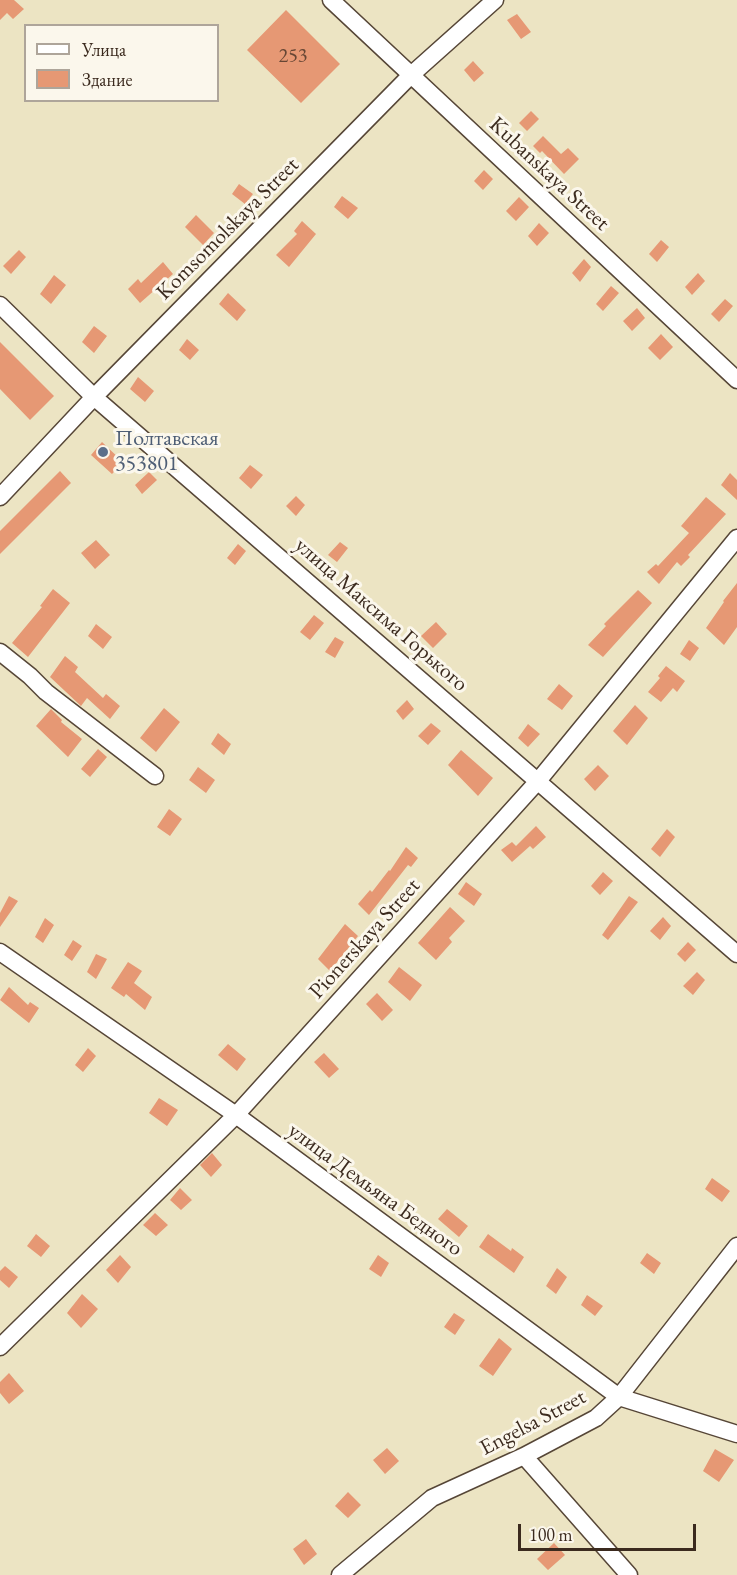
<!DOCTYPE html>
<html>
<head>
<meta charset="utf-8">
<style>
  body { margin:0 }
  #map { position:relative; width:737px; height:1575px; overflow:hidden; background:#ece4c3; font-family:"EB Garamond",serif }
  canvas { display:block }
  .legend { position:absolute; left:24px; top:24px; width:195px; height:78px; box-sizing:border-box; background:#fbf7ec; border:2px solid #aea59a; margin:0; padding:8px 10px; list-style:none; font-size:18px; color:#3b2a1e }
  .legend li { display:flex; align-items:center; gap:12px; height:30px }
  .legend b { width:30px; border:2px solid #aea59a }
  .scale { position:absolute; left:518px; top:1524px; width:178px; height:27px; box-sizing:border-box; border:3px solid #3b2a1e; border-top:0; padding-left:8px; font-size:18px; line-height:21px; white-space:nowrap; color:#3b2a1e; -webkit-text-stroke:4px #fbf7ec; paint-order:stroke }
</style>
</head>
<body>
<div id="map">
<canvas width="737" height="1575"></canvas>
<ul class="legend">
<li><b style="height:8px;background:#fff"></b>Улица</li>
<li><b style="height:16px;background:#e69874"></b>Здание</li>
</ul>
<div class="scale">100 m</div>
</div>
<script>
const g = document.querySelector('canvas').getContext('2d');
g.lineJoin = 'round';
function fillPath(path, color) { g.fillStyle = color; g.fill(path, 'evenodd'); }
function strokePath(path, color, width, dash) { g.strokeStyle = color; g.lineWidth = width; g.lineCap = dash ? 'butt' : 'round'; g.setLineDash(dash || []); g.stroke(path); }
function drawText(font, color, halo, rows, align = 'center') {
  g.font = font + ' "EB Garamond",serif'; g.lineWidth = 6; g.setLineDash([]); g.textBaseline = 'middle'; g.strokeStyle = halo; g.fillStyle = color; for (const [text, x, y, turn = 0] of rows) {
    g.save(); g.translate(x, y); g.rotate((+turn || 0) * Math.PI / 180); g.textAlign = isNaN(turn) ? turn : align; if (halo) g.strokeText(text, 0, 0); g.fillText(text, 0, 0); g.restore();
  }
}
fillPath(new Path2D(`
  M0,0H14L24,9L13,19L7,13L0,20Z
  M286,10L340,64L301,103L247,50Z
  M517,14L531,32L521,39L507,20Z
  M473,61L484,73L474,82L464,70Z
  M531,111L539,119L527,131L519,123Z
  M543,136L561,154L568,148L579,159L564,174L542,151L540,153L533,146Z
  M484,170L493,179L483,190L474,181Z
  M239,184L253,194L245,204L232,194Z
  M342,196L358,208L348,219L334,207Z
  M519,197L529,207L516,221L506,211Z
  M196,215L214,233L203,245L185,227Z
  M302,221L316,234L289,267L276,255L297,234L294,231Z
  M539,223L549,233L537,246L528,236Z
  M661,240L669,247L657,262L649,254Z
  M19,250L26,257L11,274L3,266Z
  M584,259L591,267L580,282L572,273Z
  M163,262L173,274L140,303L128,289L138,279L141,283Z
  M698,273L705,281L692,295L685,287Z
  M54,275L66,285L51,304L40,294Z
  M611,286L619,293L603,311L596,304Z
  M228,293L246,310L237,321L219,304Z
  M725,299L733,306L719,322L711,314Z
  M637,308L645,318L632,331L623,321Z
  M94,326L107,336L94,353L82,342Z
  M661,334L673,347L660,360L648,348Z
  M187,339L199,350L190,360L179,350Z
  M0,342L54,396L30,420L0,389Z
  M138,377L154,391L145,402L130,389Z
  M102,442L123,462L112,474L91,455Z
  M250,465L263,475L251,489L239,478Z
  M60,471L71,483L0,554V531Z
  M149,472L157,480L142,494L135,485Z
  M730,473L737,480V500L721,485Z
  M296,496L305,505L296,516L286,506Z
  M706,497L726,514L688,555L690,557L681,566L677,562L659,584L647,572L656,564L658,566L689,533L681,526Z
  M96,540L110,555L95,569L81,553Z
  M340,542L348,548L337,562L328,555Z
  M238,544L246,551L235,565L227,558Z
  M737,583V627L724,645L706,628L724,602L723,601Z
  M53,589L70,603L28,657L12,643L42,607L40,606Z
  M638,590L652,603L603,657L588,645L606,626L604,624Z
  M314,615L324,623L310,640L300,632Z
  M436,622L447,634L433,648L421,636Z
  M96,624L112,637L103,649L88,636Z
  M335,637L344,642L335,658L325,652Z
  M689,640L699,648L690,661L680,654Z
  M65,656L78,667L75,672L103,698L106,694L120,706L110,719L87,698L81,706L50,677Z
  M666,666L685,681L677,692L673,688L661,702L648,692L660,678L658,676Z
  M559,684L573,696L562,710L547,699Z
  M407,700L414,709L403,720L396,711Z
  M635,705L648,718L627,745L613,731Z
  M164,708L180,722L156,752L140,738Z
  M51,709L62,720L61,722L82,739L68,757L36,726Z
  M431,723L441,731L428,745L418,736Z
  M528,724L540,734L528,747L518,738Z
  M218,733L231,744L224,755L211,744Z
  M98,749L107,757L90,777L81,769Z
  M461,750L493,778L478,796L448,765Z
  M598,765L609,776L595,791L584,779Z
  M198,767L215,780L206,793L189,780Z
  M169,809L182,819L170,836L157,827Z
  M536,826L546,837L533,849L530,846L512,862L501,850L512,842L516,846Z
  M667,829L675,837L660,857L651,849Z
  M406,847L418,858L411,867L408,865L369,915L358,904L370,890L372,892L389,870L390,871Z
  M603,872L613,881L600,895L591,886Z
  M466,882L482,894L474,906L458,894Z
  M9,896L18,901L0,927V913Z
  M629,896L638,902L608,940L602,935Z
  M450,907L465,921L449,938L452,942L436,960L418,943Z
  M663,917L671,926L660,940L650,931Z
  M45,918L54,925L43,943L35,937Z
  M345,924L358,936L330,971L318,959Z
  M73,940L82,946L72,961L64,955Z
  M688,942L696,950L685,962L677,954Z
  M96,954L107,959L96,979L87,972Z
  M128,962L142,971L134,983L152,997L145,1010L126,994L124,997L111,988Z
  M399,967L422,985L410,1001L388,982Z
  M697,972L705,980L693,995L683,986Z
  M9,987L28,1005L30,1002L39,1008L29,1023L0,1000Z
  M377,993L393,1010L382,1021L366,1004Z
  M228,1044L246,1059L237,1071L218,1055Z
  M88,1048L96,1056L83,1072L75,1065Z
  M324,1053L339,1069L329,1078L314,1062Z
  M159,1098L178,1110L167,1126L149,1113Z
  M212,1153L222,1165L211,1177L200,1165Z
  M712,1178L730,1191L722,1202L705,1189Z
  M180,1188L192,1200L181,1210L170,1200Z
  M447,1209L468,1226L459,1237L438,1219Z
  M155,1213L168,1225L156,1236L143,1225Z
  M36,1234L50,1246L41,1257L27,1246Z
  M488,1234L511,1251L512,1248L524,1257L514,1273L479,1247Z
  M647,1253L661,1263L654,1274L640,1263Z
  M120,1255L131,1267L118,1283L106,1270Z
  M378,1255L389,1263L381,1277L369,1269Z
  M5,1266L18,1277L9,1288L0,1280V1271Z
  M557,1268L567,1277L556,1294L546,1286Z
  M82,1294L98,1309L81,1328L67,1313Z
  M587,1295L603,1306L595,1316L581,1305Z
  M454,1313L465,1320L455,1335L444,1327Z
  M499,1338L512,1349L493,1376L479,1366Z
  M9,1373L24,1391L9,1404L0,1393V1382Z
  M387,1448L399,1461L385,1474L373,1460Z
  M715,1449L734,1460L719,1482L703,1471Z
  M348,1492L361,1505L348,1518L335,1506Z
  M306,1539L317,1554L304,1565L293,1549Z
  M554,1543L565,1555L548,1570L537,1559Z`), '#e69874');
const minor = new Path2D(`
  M331,0L737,380
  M0,305L94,397L737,954
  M0,497L94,397L411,75L495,0
  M0,652L30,676L46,692L155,776
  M0,952L236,1115L619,1397L737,1434
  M0,1347L236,1115L538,781L737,538
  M524,1456L629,1575
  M340,1575L432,1498L524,1456L596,1418L619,1397L737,1246`);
strokePath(minor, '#564637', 19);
strokePath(minor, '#fff', 16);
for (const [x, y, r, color] of [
  [103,452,6,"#5c6f8a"]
]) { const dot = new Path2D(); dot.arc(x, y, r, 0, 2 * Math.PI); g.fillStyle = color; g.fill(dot); strokePath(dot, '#fbf7ec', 2); }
drawText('20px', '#664634', null, [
  ["253",293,57]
]);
drawText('22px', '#3b2a1e', '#fbf7ec', [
  ["Kubanskaya Street",549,174,43],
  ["Komsomolskaya Street",228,229,-45],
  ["улица Максима Горького",381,615,41],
  ["Pionerskaya Street",365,939,-48],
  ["улица Демьяна Бедного",375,1190,36],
  ["Engelsa Street",533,1423,-28]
]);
drawText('22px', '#4e5e75', '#fbf7ec', [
  ["Полтавская",115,439],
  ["353801",115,464]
], 'left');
</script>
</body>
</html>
